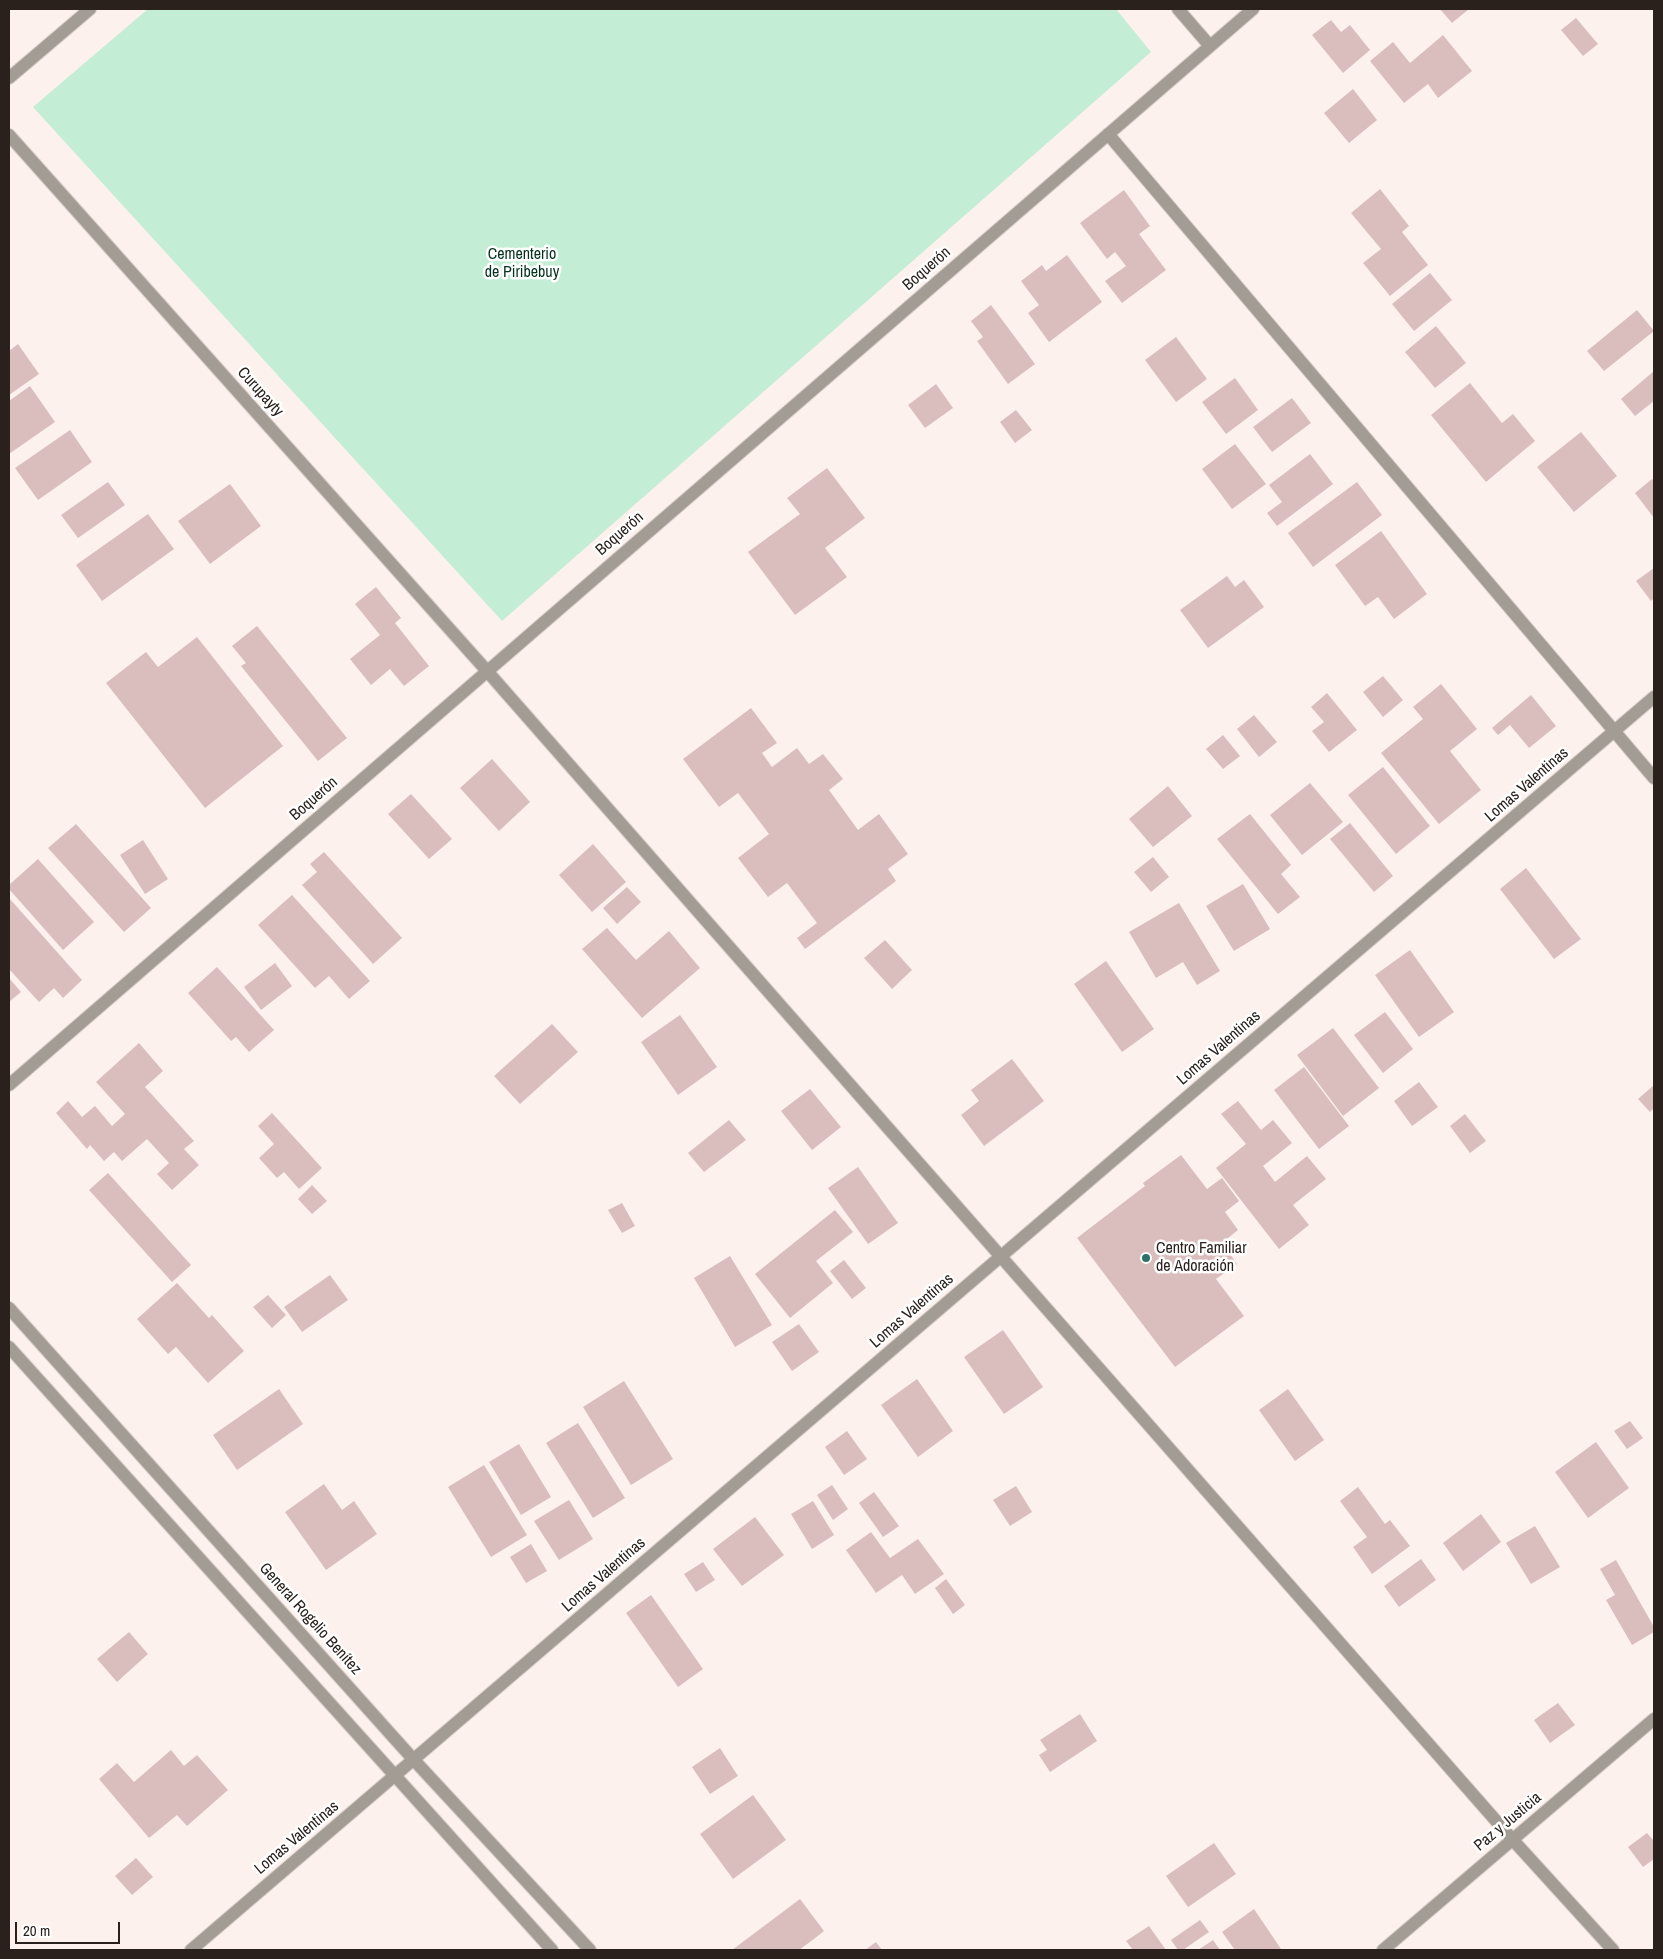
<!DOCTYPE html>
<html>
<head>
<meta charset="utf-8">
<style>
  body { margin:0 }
  #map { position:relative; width:1663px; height:1959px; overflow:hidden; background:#fcf1ed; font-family:"Archivo Narrow",sans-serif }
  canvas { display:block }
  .frame { position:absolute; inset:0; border:10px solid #2a211d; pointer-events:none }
  .scale { position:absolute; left:15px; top:1922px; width:105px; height:22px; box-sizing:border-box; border:2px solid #2a211d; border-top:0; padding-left:6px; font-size:15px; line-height:18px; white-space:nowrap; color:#2a211d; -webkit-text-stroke:4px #fff; paint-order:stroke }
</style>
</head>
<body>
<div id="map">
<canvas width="1663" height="1959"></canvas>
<div class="frame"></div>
<div class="scale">20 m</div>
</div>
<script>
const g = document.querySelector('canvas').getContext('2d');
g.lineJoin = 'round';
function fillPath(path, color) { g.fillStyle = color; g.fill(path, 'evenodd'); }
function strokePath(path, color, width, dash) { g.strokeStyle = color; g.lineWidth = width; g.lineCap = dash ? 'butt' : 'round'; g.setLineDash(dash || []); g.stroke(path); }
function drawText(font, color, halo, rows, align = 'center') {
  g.font = font + ' "Archivo Narrow",sans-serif'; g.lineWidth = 5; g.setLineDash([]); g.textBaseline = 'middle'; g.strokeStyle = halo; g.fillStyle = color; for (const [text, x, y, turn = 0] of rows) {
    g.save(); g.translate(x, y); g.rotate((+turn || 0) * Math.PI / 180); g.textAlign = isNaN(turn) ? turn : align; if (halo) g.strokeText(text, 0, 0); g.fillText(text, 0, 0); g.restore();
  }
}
fillPath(new Path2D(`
  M148,9H1116L1151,52L502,621L33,107Z`), '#c3edd5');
fillPath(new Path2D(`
  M1440,9H1469L1452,23Z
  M1576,18L1598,44L1583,56L1561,30Z
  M1331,20L1341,32L1350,25L1370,50L1343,73L1312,35Z
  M1443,35L1472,71L1438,98L1428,84L1404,103L1370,61L1393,42L1410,63Z
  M1353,89L1377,120L1349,143L1324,113Z
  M1380,189L1409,226L1402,232L1428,265L1390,296L1363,263L1381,249L1351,213Z
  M1124,190L1150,226L1139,234L1166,270L1122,303L1105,281L1126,266L1115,252L1107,259L1080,223Z
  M1067,255L1102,302L1049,342L1028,313L1039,305L1021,281L1042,265L1046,271Z
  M1430,273L1452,300L1414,331L1392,304Z
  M991,305L1035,364L1008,384L977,341L983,337L971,321Z
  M1637,310L1654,331L1604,371L1587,351Z
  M1436,326L1466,363L1435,388L1405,352Z
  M1176,337L1207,379L1176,402L1145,360Z
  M18,344L39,374L9,395V351Z
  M1654,371V401L1635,416L1621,399Z
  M1235,378L1258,410L1226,434L1202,402Z
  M1470,383L1502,423L1513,414L1535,441L1486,482L1431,415Z
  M936,384L953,408L925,428L908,405Z
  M30,386L55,422L9,454V401Z
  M1292,398L1311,423L1272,452L1253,427Z
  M1016,410L1032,430L1015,443L1000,422Z
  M70,430L92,462L38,500L15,468Z
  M1581,432L1617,476L1574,512L1537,467Z
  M1235,444L1266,484L1232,509L1202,469Z
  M1310,454L1333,484L1277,526L1267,513L1282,502L1269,485Z
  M827,468L865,518L825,548L847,577L795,615L748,552L800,514L787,498Z
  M1652,479L1654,482V518L1635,493Z
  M108,482L125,505L78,538L61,515Z
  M1357,482L1382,515L1313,567L1288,533Z
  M230,484L261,526L210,564L178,521Z
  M148,514L174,549L102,601L76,565Z
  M1381,531L1427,594L1394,619L1378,597L1365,606L1335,565Z
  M1654,568V598L1651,601L1636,581Z
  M1227,576L1235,587L1244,580L1264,607L1208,648L1180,610Z
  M376,587L401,618L395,623L429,666L404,686L390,669L371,685L350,659L380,635L355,604Z
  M257,626L347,738L318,761L241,666L246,663L232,646Z
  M197,637L283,746L205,808L106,683L146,652L158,667Z
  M1383,676L1403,700L1383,717L1363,692Z
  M1441,684L1477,729L1450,751L1481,790L1439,824L1381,753L1423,719L1413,707Z
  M1327,693L1357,730L1329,752L1312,731L1324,722L1311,707Z
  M1531,695L1556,726L1529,748L1510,725L1498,735L1492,728Z
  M751,708L777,743L762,753L772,767L797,748L809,764L823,754L843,779L829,790L858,830L879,814L908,854L888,869L896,881L805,949L797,938L817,923L787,883L768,897L738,858L769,834L738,793L719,807L683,759Z
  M1254,715L1277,742L1259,757L1237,729Z
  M1223,735L1240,756L1223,769L1206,749Z
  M492,759L530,802L499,831L460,788Z
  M1383,767L1430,826L1396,854L1348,795Z
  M1310,783L1343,822L1302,855L1270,815Z
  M1168,786L1192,816L1153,847L1129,819Z
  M411,794L452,839L429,859L388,814Z
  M1250,814L1291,865L1281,874L1300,897L1278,914L1217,839Z
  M1350,823L1393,876L1374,892L1330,839Z
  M76,824L151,908L124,932L48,848Z
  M143,840L168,879L145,894L120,855Z
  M593,844L626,882L592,912L559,875Z
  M324,852L402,938L373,964L302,885L317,872L310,864Z
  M1153,857L1169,877L1151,892L1134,872Z
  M38,859L94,922L63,950L9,889V885Z
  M1526,868L1581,939L1554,959L1500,889Z
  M1243,884L1270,929L1234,951L1206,906Z
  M627,887L641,902L617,924L603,908Z
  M292,895L370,981L349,999L329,976L315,988L258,925Z
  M9,898L82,980L63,998L54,988L39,1002L9,969Z
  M1179,903L1220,971L1197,985L1183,962L1156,978L1129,932Z
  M607,928L636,960L669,931L700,968L642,1018L582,949Z
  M885,940L912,970L892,989L864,958Z
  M1410,950L1454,1012L1419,1037L1375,975Z
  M1106,961L1154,1029L1122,1052L1074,984Z
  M275,963L292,986L261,1010L244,987Z
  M217,967L274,1030L249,1052L236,1037L231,1041L188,993Z
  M9,978L21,992L9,1002Z
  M1385,1012L1413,1049L1383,1073L1354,1035Z
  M680,1015L717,1067L678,1095L641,1042Z
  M552,1024L578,1052L520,1104L494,1076Z
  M1333,1028L1379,1088L1343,1116L1297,1055Z
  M139,1043L163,1071L145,1087L194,1141L184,1149L199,1165L172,1190L157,1174L169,1163L147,1139L122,1161L114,1152L104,1161L90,1145L87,1149L56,1113L68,1101L82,1117L95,1106L112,1126L125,1114L96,1082Z
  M1012,1059L1044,1101L984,1146L961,1115L979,1101L971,1090Z
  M1304,1067L1349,1126L1319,1149L1274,1090Z
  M1419,1082L1438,1107L1412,1126L1394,1101Z
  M1654,1085V1108L1650,1112L1638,1099Z
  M810,1089L841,1127L812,1150L781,1111Z
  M1238,1101L1261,1130L1273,1120L1292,1143L1263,1166L1275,1182L1307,1156L1326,1179L1293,1205L1309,1225L1279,1249L1216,1168L1246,1144L1221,1114Z
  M272,1113L322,1168L299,1189L284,1172L277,1178L259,1158L274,1144L258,1126Z
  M1465,1114L1486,1141L1470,1153L1450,1126Z
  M729,1120L746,1140L704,1172L688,1153Z
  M1181,1155L1207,1189L1222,1178L1239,1201L1225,1212L1238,1230L1222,1243L1237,1264L1216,1279L1244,1316L1175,1367L1077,1238L1145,1186L1143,1183Z
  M858,1167L898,1223L868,1244L828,1188Z
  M108,1173L191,1265L172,1282L89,1190Z
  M312,1185L327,1201L312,1214L298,1199Z
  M622,1203L635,1226L622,1233L608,1210Z
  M835,1210L853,1232L816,1261L833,1283L790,1318L755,1274Z
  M730,1256L772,1325L735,1347L694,1278Z
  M844,1260L866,1288L852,1299L830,1271Z
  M330,1275L348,1300L302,1332L284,1307Z
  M177,1283L209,1318L212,1315L244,1351L208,1383L176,1347L168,1354L137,1319Z
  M268,1295L286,1315L272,1328L253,1307Z
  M799,1324L819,1352L792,1371L772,1342Z
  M1003,1330L1043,1387L1004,1414L964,1357Z
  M917,1379L953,1431L918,1457L881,1405Z
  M624,1381L673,1459L631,1485L583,1407Z
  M279,1389L303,1424L237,1470L213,1435Z
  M1288,1389L1324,1440L1295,1461L1259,1410Z
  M1630,1421L1643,1438L1627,1449L1614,1431Z
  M578,1423L625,1498L593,1518L546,1443Z
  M847,1431L867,1459L844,1475L825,1447Z
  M1596,1442L1629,1488L1588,1518L1555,1472Z
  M519,1444L551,1497L521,1515L489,1462Z
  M484,1465L527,1535L491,1557L448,1487Z
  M324,1484L342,1510L354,1501L377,1534L326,1570L285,1512Z
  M832,1485L848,1509L833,1520L817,1495Z
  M1016,1486L1032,1512L1010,1526L993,1500Z
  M1358,1487L1385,1524L1390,1520L1410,1546L1372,1574L1353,1547L1367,1537L1340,1501Z
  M874,1492L899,1526L883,1537L859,1503Z
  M569,1500L593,1539L559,1560L534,1521Z
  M813,1501L834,1535L812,1549L791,1514Z
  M1481,1514L1501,1542L1463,1571L1443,1543Z
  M755,1517L784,1555L742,1586L713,1549Z
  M1535,1526L1560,1567L1531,1584L1506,1543Z
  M871,1532L890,1558L918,1539L944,1574L915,1594L902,1575L876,1593L846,1550Z
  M531,1544L547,1571L526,1583L510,1557Z
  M1421,1559L1436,1580L1399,1607L1384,1586Z
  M1616,1560L1654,1627V1632L1632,1645L1606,1600L1615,1595L1600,1569Z
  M703,1562L715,1580L696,1592L684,1574Z
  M946,1579L965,1605L953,1614L935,1588Z
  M651,1595L703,1669L678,1687L626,1613Z
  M129,1632L148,1654L117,1682L97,1659Z
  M1558,1703L1575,1725L1550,1743L1534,1720Z
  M1080,1714L1097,1741L1050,1772L1039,1755L1047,1750L1040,1740Z
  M720,1748L738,1776L710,1794L692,1767Z
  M171,1750L184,1766L197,1755L228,1790L187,1826L177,1815L149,1838L99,1779L117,1763L134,1782Z
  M753,1795L786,1840L733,1879L700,1834Z
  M1647,1833L1653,1840L1654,1839V1859L1643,1867L1628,1847Z
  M1214,1843L1236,1874L1188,1907L1166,1876Z
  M136,1858L153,1877L132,1895L115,1876Z
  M800,1899L824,1931L814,1939L799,1950H732Z
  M1254,1909L1281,1949L1279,1950H1235L1222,1932Z
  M1200,1920L1209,1932L1183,1950H1178L1171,1940Z
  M1149,1926L1166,1950H1133L1126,1941Z
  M1213,1940L1220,1950H1198Z
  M876,1942L882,1950H865Z`), '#dabebd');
const minor = new Path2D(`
  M1178,9L1210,46
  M9,78L90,9
  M1108,134L1654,778
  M9,135L487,671L1512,1839L1613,1950
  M9,1085L1253,9
  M9,1308L413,1759L590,1950
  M9,1347L552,1950
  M191,1950L1654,697
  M1383,1950L1654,1719`);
strokePath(minor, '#d6ccc8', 14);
strokePath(minor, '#a39c94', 12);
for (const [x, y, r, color] of [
  [1146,1258,5,"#2b7167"]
]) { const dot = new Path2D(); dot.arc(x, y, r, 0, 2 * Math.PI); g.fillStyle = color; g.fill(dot); strokePath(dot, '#fff', 2); }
drawText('16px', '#05331f', '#fff', [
  ["Cementerio",522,255],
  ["de Piribebuy",522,273]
]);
drawText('16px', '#2a211d', '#fff', [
  ["Boquerón",927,269,-41],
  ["Curupayty",260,392,48],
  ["Boquerón",620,534,-41],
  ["Lomas Valentinas",1527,785,-41],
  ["Boquerón",314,799,-41],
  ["Lomas Valentinas",1219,1048,-41],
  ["Lomas Valentinas",912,1311,-41],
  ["Lomas Valentinas",604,1575,-41],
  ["General Rogelio Benítez",310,1619,48],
  ["Paz y Justicia",1508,1822,-40],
  ["Lomas Valentinas",297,1838,-40]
]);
drawText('16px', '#2a211d', '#fff', [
  ["Centro Familiar",1156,1249],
  ["de Adoración",1156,1267]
], 'left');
</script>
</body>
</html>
